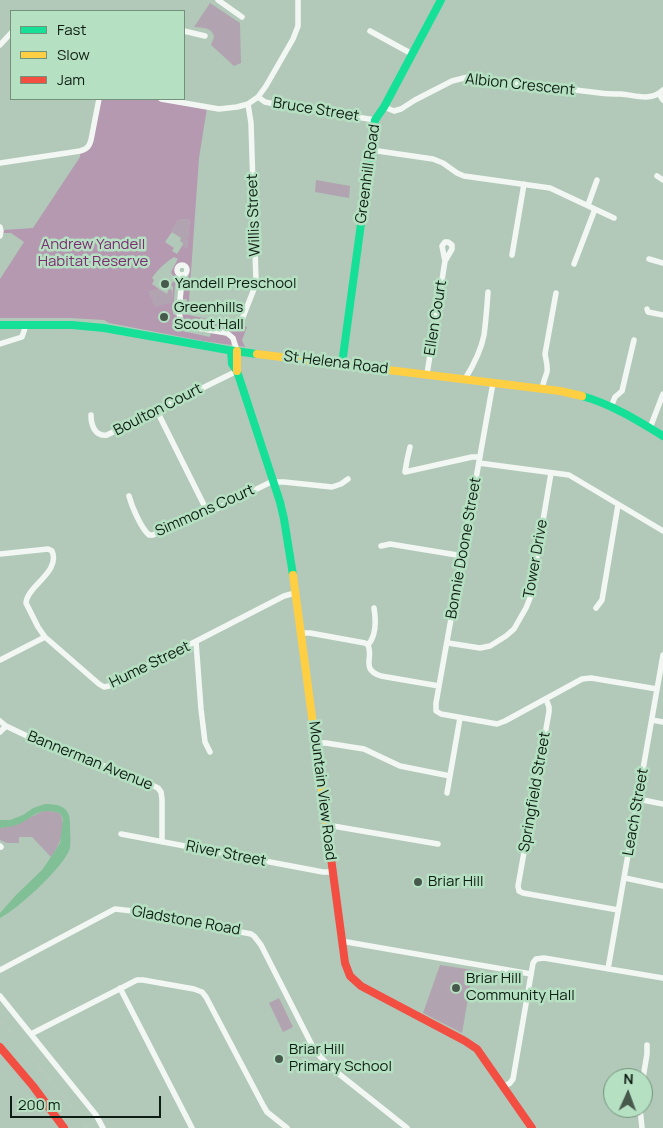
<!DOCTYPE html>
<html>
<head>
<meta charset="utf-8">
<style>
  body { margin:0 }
  #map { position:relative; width:663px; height:1128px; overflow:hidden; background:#b2c9b9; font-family:Manrope,sans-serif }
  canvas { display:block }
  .legend { position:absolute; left:10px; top:10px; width:175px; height:90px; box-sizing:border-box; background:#b6e0c2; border:1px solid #73927c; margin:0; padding:6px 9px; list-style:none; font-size:15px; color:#0e1d13 }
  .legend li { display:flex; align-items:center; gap:10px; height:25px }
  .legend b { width:25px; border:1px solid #73927c }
  .north { position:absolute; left:603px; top:1068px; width:50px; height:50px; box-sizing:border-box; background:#b6e0c2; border:1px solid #73927c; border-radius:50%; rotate:2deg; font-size:14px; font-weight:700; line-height:20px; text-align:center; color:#0e1d13 }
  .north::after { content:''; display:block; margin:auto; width:18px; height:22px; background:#47594d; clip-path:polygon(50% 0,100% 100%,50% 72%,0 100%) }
  .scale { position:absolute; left:10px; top:1096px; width:151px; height:22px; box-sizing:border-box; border:2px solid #0e1d13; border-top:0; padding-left:6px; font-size:15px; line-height:18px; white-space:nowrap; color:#0e1d13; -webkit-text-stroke:4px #b6e0c2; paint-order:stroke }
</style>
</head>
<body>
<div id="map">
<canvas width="663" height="1128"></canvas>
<ul class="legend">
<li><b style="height:6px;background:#16e098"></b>Fast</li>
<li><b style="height:6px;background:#ffcf43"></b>Slow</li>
<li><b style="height:6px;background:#f24e42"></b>Jam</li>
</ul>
<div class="north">N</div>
<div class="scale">200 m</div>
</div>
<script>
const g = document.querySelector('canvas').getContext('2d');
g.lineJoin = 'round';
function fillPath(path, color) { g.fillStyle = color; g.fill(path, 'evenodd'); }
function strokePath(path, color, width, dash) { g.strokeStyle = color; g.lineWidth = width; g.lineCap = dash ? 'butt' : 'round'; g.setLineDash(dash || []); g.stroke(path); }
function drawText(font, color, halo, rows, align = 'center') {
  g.font = font + ' Manrope,sans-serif'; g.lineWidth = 5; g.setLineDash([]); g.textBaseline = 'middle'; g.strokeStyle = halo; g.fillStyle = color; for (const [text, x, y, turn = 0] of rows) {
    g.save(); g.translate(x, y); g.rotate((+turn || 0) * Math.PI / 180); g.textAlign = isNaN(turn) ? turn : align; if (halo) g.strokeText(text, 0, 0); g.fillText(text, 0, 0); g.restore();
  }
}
fillPath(new Path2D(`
  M210,3L240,23L241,63L234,66L211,45L214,37C212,27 203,28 194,27Z
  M316,180L350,186L349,198L315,192Z
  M182,219L190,220L187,248L182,246L183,243L180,241L181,238L170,231L177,221Z
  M159,289L167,294L169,289L172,290V302L155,308L149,292Z
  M45,810L60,813C67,826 60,846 51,857L32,837H19V843H7L0,840V828L15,825Z
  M440,965L473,970L462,1033L423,1013Z
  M279,998L293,1027L283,1032L269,1003Z`), '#b2a3b0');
fillPath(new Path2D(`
  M101,99H151L207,108L199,158L188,315L234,324L235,322L247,327L242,340L245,347L239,346L234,336L184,321L182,315L186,314L187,299H183L184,290H188L189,269L188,266L183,263L178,265L175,270L179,278V284H175L173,314L177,316L178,322L182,327V331L210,337L211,333C219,334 228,334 232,342L231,345L203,341L109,323L104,320L70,318H0V279L24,242L11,233H3V230L33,228L80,157V153L85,152ZM182,219L190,220L187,248L182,246L177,254L172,251L174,248L165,242L172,232L171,231L177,221ZM174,257L178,259L171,272L173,276L176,278L171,285L173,287L172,302L155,307L149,292L159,289L152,284L154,280L152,278C158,269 165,263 174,257Z`), '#b499b0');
fillPath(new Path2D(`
  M45,804C60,804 71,807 70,825C70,832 71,841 70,848C65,866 17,910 0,918V913L16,895L42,870L55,851L60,843L63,819L60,813C36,806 35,818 16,825C11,827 5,827 0,828V820H10L23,815L33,808Z`), '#81c096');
strokePath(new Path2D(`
  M218,0L242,17
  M184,31L205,36
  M370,31L412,54
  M0,45L11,33
  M659,94L663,100
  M258,97L265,102L270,103L375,120
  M161,99L219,109L237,107L248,104L258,97L266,86L293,39L298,26V0
  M384,107L394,111L401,109L415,100L452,81L468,77L600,93C607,94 614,94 621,94C635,95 651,102 663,90
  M371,150L433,159L443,163L457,173L464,176L550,188L614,218
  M0,163L80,151C87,149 89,147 91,140L99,99
  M657,176L663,180
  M588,205L597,180
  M0,227L1,231L0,236
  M512,255L524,184
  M649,259L663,263
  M574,264L595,209
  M177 270a5 5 0 1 1 10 0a5 5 0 1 1-10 0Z
  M182,275L179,312L181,323L185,326L227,333L233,338L237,351
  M647,309L648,312L663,315
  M241,322L254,289L256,281L251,123L248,104
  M0,344L22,337L26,325
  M427,374L445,261L442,246L445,242H448L452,245V249L445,261
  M465,379C473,366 481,351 484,335C486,321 487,306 488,292
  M493,383L436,703V711L441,714L497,724L505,721L582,679L591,678L657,689
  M542,389C543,383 545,378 547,372C548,366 546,360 545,354L556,293
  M611,407L615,397L622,391L634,340
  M157,411L206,509
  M91,415C91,425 95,437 107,435L237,371
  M650,428L663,394
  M410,447L407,460L405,472L472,457H480
  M479,463L569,475L663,531
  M274,482H284L332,487L341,484L348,479
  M129,496C132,507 141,528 149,535H153L206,509L210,510L216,509L273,481
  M381,546L390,544L463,556
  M0,554L48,549L52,551C61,572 27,586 26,603L38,627L45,637L99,684L104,687L109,686L284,596L295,593
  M596,608L602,600L618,505
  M301,633H310L365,643L368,645
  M196,642L201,709L205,742L210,752
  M448,643L480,648L490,646L506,636L514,629L526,608L530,598L551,473
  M368,645C374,658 360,669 381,676L439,686
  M368,645C376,636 376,620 374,608
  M0,660L45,637
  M546,699L549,707V712L518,886L519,891L523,893L618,910
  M652,720L663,722
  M0,721L6,726L48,746L136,777L158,788L161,792L162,799V842
  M0,732L6,726
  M316,743H326L364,749L400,766L450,776
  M447,793L460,718
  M638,799L663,804
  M327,825L438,844
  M121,834L323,872H332
  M0,846L1,847
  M625,878L663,886
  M342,942H347L531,974
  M608,969L663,655
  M0,970L115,909L133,911L251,934L254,936L261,945L315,1051L329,1066L407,1128
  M120,988L192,1128
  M0,996L96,1115L103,1128
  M31,1034L137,980H143L194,989L202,992L206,997L264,1107L267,1112L287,1128
  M643,1078L647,1054V1045
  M503,1087L510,1083L513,1079L533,963L536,959L544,958L663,978
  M640,1108L642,1128`), '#f3f7f4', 5.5);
strokePath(new Path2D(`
  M0,325H72L104,328L228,350L257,354
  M231,351L232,364L237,371L280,502L284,519L293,575
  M342,364L375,120L384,107L441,0
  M582,396C611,404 637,420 663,436`), '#16e098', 8);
strokePath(new Path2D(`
  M237,351V371
  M257,354L560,391L582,396
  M293,575L331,858`), '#ffcf43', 8);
strokePath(new Path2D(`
  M331,858L345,963L350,976L361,986L465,1041L477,1049L532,1128
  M0,1047L33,1086L64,1128`), '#f24e42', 8);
strokePath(new Path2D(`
  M0,1020L51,1081L87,1128`), '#c0c7c2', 1, [8, 4]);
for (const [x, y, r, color] of [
  [165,284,5,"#47594d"],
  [164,317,5,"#47594d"],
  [418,882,5,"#47594d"],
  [456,988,5,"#47594d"],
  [279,1059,5,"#47594d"]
]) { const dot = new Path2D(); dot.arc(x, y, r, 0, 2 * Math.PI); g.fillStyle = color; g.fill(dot); strokePath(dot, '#b6e0c2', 2); }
drawText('15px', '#0e1d13', '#b6e0c2', [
  ["Albion Crescent",520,85,6],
  ["Bruce Street",316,110,9],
  ["Greenhill Road",368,174,-82],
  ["Willis Street",254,215,-92],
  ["Ellen Court",436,318,-81],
  ["St Helena Road",336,363,7],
  ["Boulton Court",158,410,-27],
  ["Simmons Court",205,511,-24],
  ["Bonnie Doone Street",464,548,-80],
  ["Tower Drive",536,559,-80],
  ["Hume Street",150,665,-26],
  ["Bannerman Avenue",90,761,22],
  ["Mountain View Road",322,791,83],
  ["Springfield Street",535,792,-80],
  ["Leach Street",636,812,-80],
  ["River Street",226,854,11],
  ["Gladstone Road",186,921,10]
]);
drawText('15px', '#7d2c71', '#b6e0c2', [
  ["Andrew Yandell",93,245],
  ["Habitat Reserve",93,262]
]);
drawText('15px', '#0e1d13', '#b6e0c2', [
  ["Yandell Preschool",175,284],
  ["Greenhills",174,308],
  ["Scout Hall",174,325],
  ["Briar Hill",428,882],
  ["Briar Hill",466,979],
  ["Community Hall",466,996],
  ["Briar Hill",289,1050],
  ["Primary School",289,1067]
], 'left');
</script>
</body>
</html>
